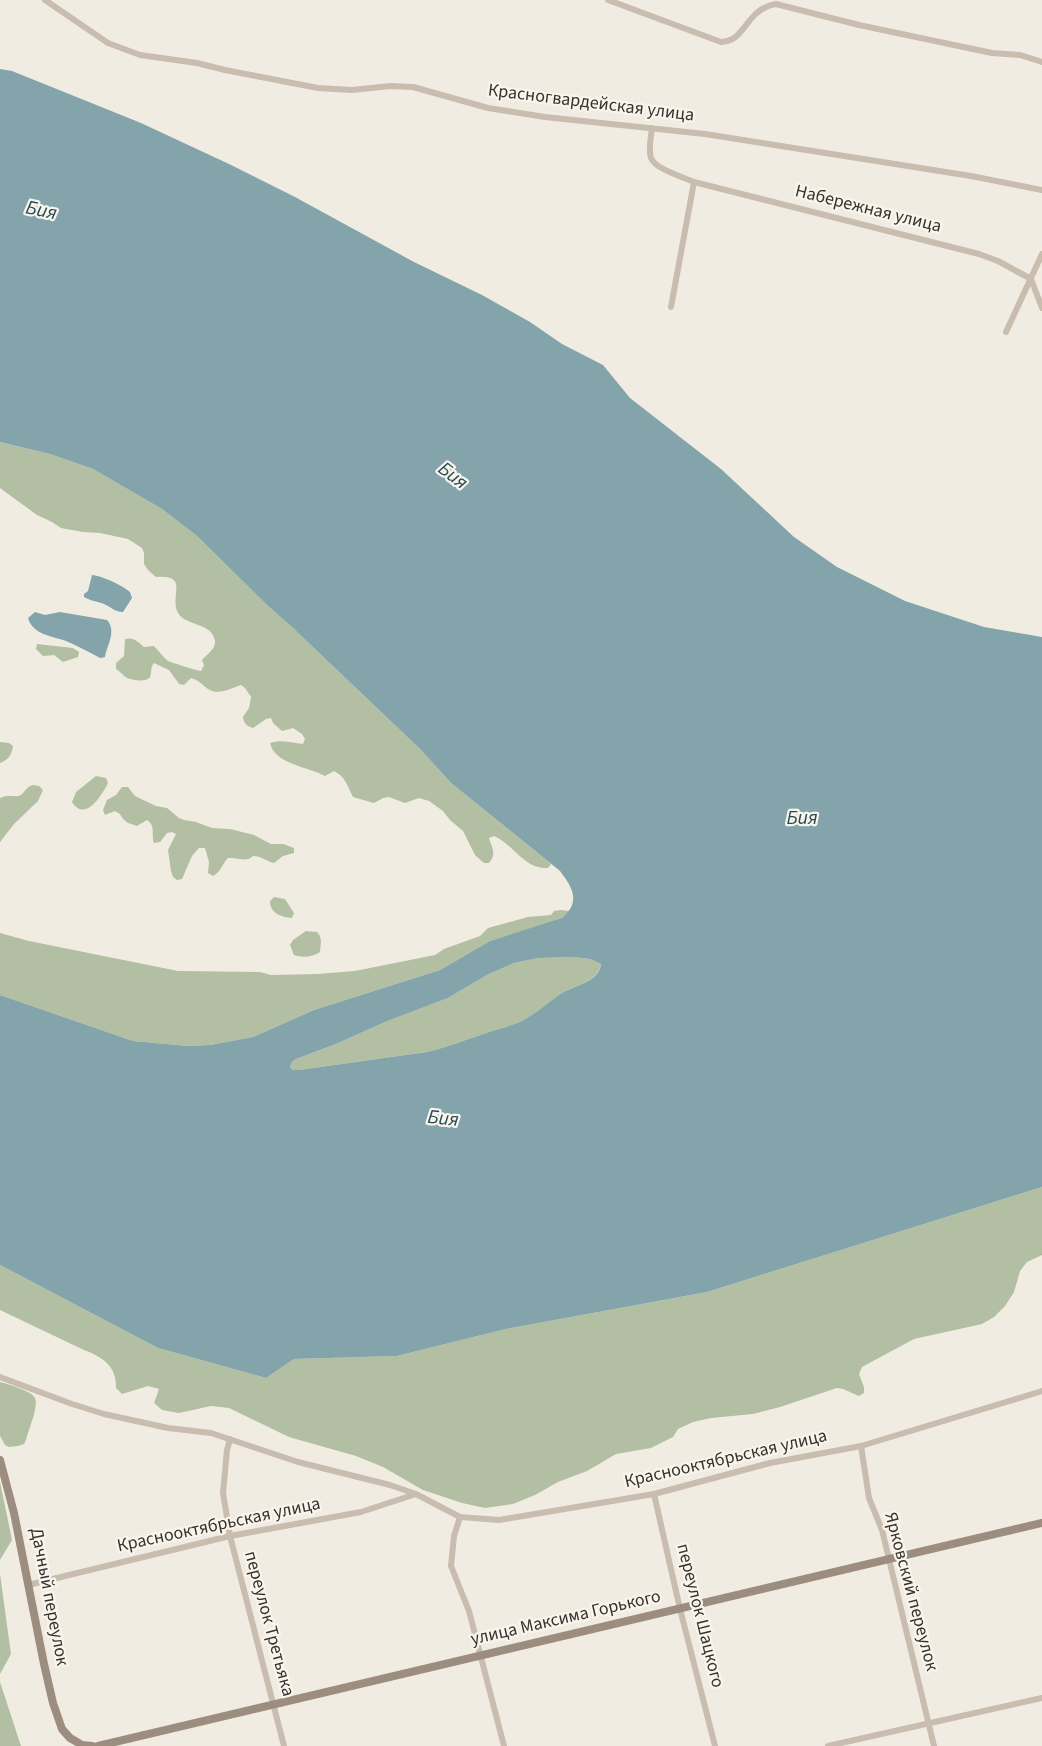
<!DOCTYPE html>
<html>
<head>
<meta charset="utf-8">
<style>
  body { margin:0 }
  canvas { display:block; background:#f1ece1 }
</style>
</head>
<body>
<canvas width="1042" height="1746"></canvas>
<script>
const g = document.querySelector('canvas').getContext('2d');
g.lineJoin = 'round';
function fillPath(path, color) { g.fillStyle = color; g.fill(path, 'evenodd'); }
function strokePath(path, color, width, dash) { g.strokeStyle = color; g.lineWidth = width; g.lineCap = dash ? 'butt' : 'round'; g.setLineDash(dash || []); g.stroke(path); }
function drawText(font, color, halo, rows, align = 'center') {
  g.font = font + ' "Source Sans 3",sans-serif'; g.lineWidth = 4.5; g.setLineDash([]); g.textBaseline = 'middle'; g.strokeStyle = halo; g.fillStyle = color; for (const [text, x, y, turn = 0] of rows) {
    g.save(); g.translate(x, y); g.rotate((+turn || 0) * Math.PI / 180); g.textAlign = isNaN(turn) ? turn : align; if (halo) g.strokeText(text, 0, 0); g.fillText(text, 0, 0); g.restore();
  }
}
fillPath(new Path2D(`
  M0,442L50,454L93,469L162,509L197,536L267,605L293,628L420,749L451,783L551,864L548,868C525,870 513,844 494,836L489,838C492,848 497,854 489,863H484L475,855L463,831L450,820L443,811L429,801L419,798L405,803L389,797L383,798L374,803L353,797C348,787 345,776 334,771L325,776C309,767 274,764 270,743C281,739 291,743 303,744L305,739L302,734L293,728L282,731L273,723L271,718L266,719L253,728C247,726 244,724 243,717L249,708L251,697L245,688L241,685C231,688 219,696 208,689C202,685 199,680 191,678L184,685L179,684L169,670L154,663C150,668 152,672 150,677C146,683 133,680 127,678C123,676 120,671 116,669V663L124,656L125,639C134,637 137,641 144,647L154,646C159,651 163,657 168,661C170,662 198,671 201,671L204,665L202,660C207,654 216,649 215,641C212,622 187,627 178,613C169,596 190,574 156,577L148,570L144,564V553L142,548L128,539L100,533L83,532L61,528L52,522L37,515L0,488Z
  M37,644L73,648L79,652L78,657L63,662L54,655L43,656L36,649Z
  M0,742L9,743L13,746C12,755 8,760 0,763Z
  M96,776L106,778L108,783C102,795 85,823 72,802L76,792Z
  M33,785L39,786L43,790L38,801L14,824L0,842V798C9,794 15,798 21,795C26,791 26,787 33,785Z
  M122,787H128L135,796L156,806L167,808L179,818L184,820L196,822L212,828L230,829L254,835L271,844H283L294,848V853L283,856L274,863C266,861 261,856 253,856C245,863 238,857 228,858C222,864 221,872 213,876L208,873L209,862L205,848H199L192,856L182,879L177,880L173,877L171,871L168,850L176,834L172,832L167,833L160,842L154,843C151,834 156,826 147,820L137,826C128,823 124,822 120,814L115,811L105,815L103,810L107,800L116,795Z
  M274,897L285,899L294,913L292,918C282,917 270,914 270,901Z
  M560,910L570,911L562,918L552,922L490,941L440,970L314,1010L253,1037L210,1045L188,1046L133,1041L0,995V933L29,941L178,971L260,972L271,975L318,974L355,971L435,955L444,949L480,936L488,928L528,917L551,915L554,911Z
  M306,931L317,932L320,936L321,941L320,952C313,957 303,958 294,955L290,945L293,940Z
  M572,957L590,959L601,964C598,982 576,985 562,993C548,1002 536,1014 520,1022C510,1026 499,1029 489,1032C468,1039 448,1047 427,1052L299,1070H293L290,1067L292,1062L296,1059L336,1044L385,1022L448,998L487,975L514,963L538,958Z
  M1042,1187V1255L1027,1262L1020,1271L1014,1292L1005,1306L994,1317L982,1324L914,1339L862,1367L859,1374L864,1387V1393L859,1396L843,1389L837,1388L780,1407L753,1414L711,1418L693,1422L678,1429L673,1437L651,1448L616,1454L587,1471L558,1482L535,1495L513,1504L485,1508L462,1503L423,1490L383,1467L356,1456L289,1437L229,1408L211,1406L179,1413L162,1410L154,1403L159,1389L148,1386L122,1394L116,1388C117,1367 103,1357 84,1350L0,1310V1265L158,1348L266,1378L294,1359L397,1356L506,1329L707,1292Z
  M0,1382C7,1384 32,1391 35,1398C39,1406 28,1431 26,1440L24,1444L18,1446L9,1447L5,1445L0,1436Z
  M0,1482L12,1540L0,1560Z
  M0,1574L11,1654L0,1674Z
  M0,1682L21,1746H0Z`), '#b2bfa2');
fillPath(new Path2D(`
  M0,69L12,71L141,123L229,164L295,197L414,262L482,295L530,322L562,344L603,365L630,398L721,469L794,537L837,567L905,601L984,627L1042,637V1187L707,1292L506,1329L397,1356L294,1359L266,1378L158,1348L0,1265V995L133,1041L188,1046L210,1045L253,1037L314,1010L440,970L490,941L562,918C581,902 573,888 560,871L451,783L420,749L293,628L267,605L197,536L162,509L93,469L50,454L0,442ZM572,957L590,959L601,964C599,982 576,985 562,993C548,1002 536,1014 520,1022C510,1026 499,1029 489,1032C468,1039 448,1047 427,1052L299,1070H293L290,1067L292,1062L296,1059L336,1044L385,1022L448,998L487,975L514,963L538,958Z
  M92,575C102,576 122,585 130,592L132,598L123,612C115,612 111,607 104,604C97,601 90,601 84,597V594L88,591Z
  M35,612L45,615L60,612L107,620C117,631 107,645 105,657L100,658C89,652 78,646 66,641C52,636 33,635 28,618Z`), '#83a4ab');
strokePath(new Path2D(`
  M45,0L108,43L140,55L197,63L225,70L318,88L352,90L391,86L413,87L488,108L545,117L705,134L971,176L1042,190
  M608,0L721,42C746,42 745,9 776,4L859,25L992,53L1020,55L1042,62
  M652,128C651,137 648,150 651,158C655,169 683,177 694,182L979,254L998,261L1031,279L1042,308
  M671,307L694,182
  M1006,332L1042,254
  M0,1377L72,1404L104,1414L168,1428L211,1433L298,1462L390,1485L416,1494L460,1517L499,1520L654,1494L770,1463L861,1446L1042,1391
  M230,1439L227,1450L223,1493L230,1536L284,1746
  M861,1446L869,1498L882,1530L934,1746
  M654,1494L680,1609L715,1746
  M460,1517L454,1536L451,1566L469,1611L504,1746
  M28,1585L230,1536L361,1512L416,1494
  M828,1746L1042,1698`), '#c8bdae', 6);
strokePath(new Path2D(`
  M0,1460L14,1513L44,1664L53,1703L62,1729L70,1738L82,1745L92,1746
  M98,1746L1042,1523`), '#9c8d80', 8);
drawText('18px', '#38312c', '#f9f5ed', [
  ["Красногвардейская улица",591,104,7],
  ["Набережная улица",868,210,14],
  ["Краснооктябрьская улица",726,1460,-13],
  ["Краснооктябрьская улица",219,1526,-12],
  ["Ярковский переулок",910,1592,75],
  ["Дачный переулок",48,1597,79],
  ["переулок Шацкого",699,1616,76],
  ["улица Максима Горького",566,1619,-13],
  ["переулок Третьяка",268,1624,75]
]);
drawText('italic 20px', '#254b55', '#f9f5ed', [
  ["Бия",41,212,12],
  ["Бия",452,477,37],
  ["Бия",802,820],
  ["Бия",443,1120,6]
]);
</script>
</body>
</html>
